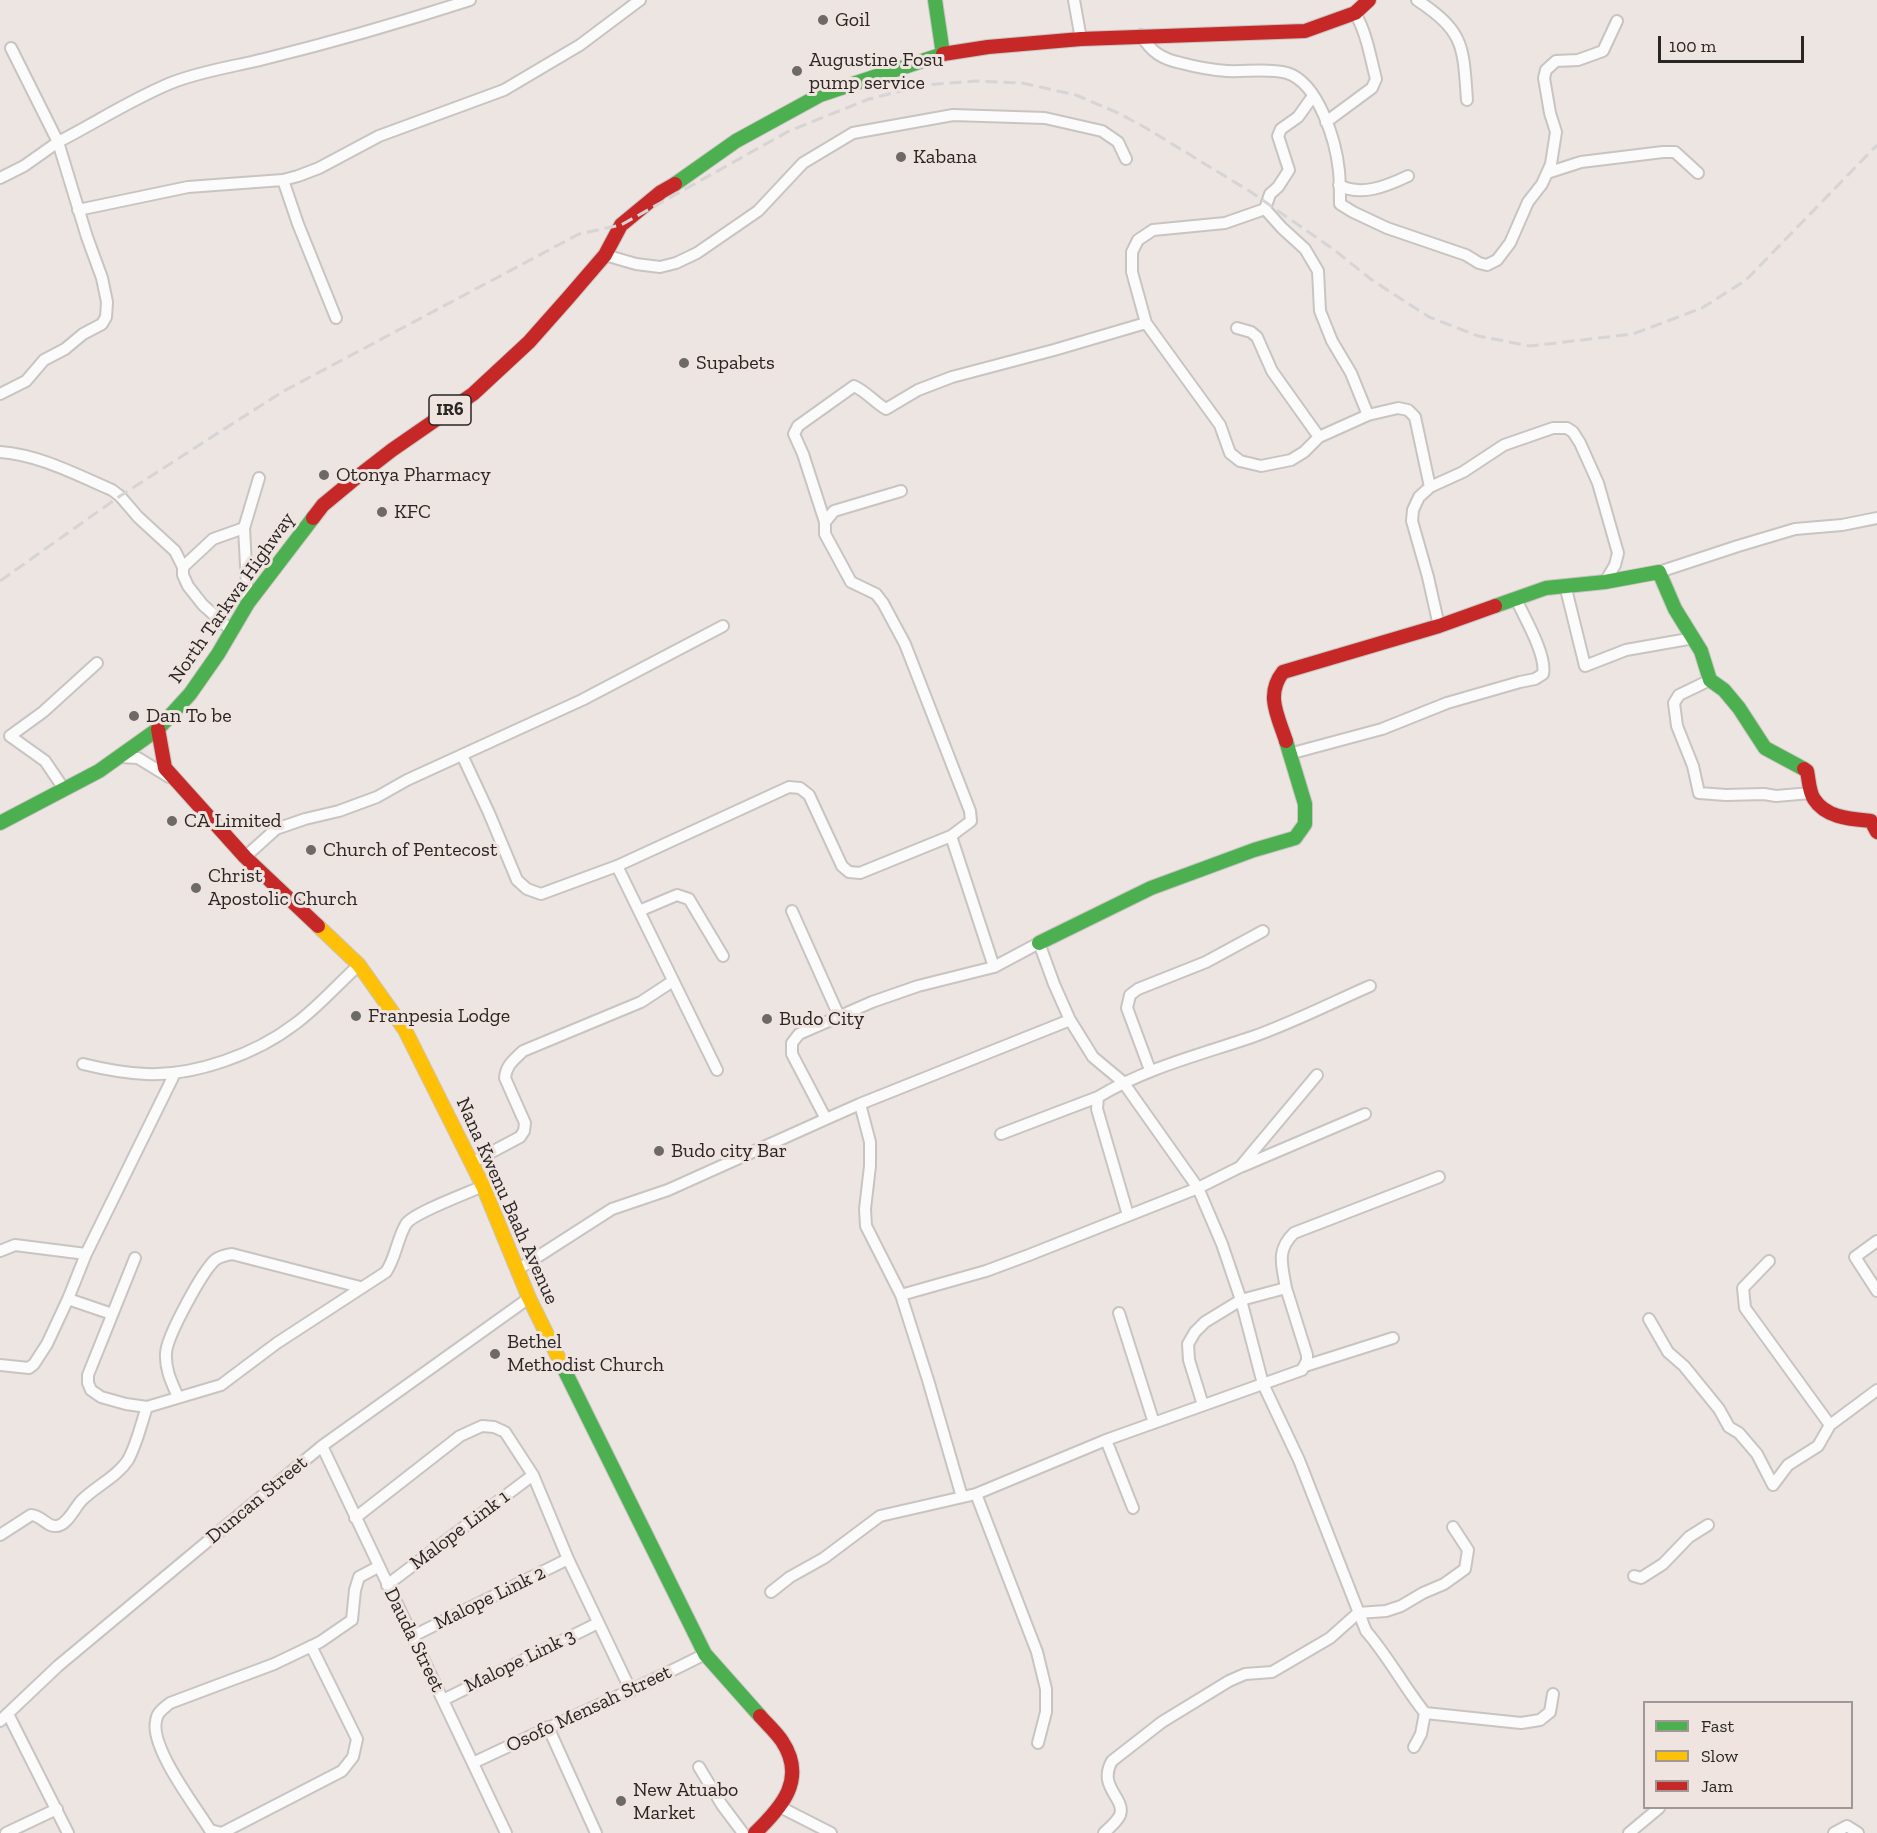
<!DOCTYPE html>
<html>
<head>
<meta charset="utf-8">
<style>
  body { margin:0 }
  #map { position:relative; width:1877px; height:1833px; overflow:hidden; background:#ece5e2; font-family:"Zilla Slab",serif }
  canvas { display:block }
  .legend { position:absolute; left:1643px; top:1701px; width:210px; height:108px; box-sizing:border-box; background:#efe4df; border:2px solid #a09894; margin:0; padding:8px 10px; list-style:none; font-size:18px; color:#292624 }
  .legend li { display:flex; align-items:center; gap:12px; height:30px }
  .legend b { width:30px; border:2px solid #a09894 }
  .scale { position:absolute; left:1658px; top:36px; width:146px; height:27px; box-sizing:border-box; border:3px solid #292624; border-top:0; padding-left:8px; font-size:18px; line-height:21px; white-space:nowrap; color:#292624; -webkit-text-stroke:4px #efe4df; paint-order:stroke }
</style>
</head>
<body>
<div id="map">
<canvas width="1877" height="1833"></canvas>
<ul class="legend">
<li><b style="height:8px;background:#4caf50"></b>Fast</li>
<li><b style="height:8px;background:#ffc107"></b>Slow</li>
<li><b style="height:8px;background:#c62828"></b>Jam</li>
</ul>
<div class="scale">100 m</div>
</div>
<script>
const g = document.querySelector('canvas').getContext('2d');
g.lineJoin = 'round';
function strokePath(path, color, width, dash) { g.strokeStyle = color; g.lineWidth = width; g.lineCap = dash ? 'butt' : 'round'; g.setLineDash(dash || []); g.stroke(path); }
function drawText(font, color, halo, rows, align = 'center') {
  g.font = font + ' "Zilla Slab",serif'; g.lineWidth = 6; g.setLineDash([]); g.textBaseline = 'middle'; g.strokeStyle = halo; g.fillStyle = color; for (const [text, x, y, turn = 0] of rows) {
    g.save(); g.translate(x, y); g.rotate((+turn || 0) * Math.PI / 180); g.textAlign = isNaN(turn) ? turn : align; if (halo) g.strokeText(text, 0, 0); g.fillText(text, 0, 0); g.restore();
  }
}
const street = new Path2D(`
  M1074,0L1081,39
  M1417,0C1465,32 1463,46 1467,100
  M1141,35C1151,52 1162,59 1181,63C1196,67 1211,70 1227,71C1246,72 1268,68 1287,73C1319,83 1336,142 1339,171C1340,182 1340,193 1340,204L1353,212L1387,228L1466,255L1479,263L1487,265L1497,260L1510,243L1528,202L1542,184L1551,164L1556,132L1550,113L1544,78L1546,70L1556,61L1578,60L1603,51L1617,21
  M11,48L58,142C95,123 132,99 171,83C201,71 232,67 264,59C333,42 402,22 470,0
  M1313,96L1298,117L1281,129L1278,136L1289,170L1278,187L1270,194L1265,209L1282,228L1305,249L1318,271L1320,311L1332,341L1351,373L1368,415
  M1326,122L1372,88L1376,79C1370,56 1367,34 1355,13
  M1547,173L1581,162L1663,152H1675L1698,173
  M0,178L24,166L58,142L87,237L102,278L107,302L106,317L102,324L83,334L65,349L44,360L26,381L0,394
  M283,180L298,224L336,318
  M1339,185C1361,197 1387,186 1408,176
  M1265,209L1225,223L1153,230L1138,240L1132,252V272L1146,323L1220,425L1230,453L1240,461L1261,466L1291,460L1304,452L1319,437L1368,415L1398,408L1408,410L1415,417L1430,487
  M78,210L188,187L283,180L298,176L319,168L379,136L504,90L580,45L640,0
  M605,255L636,264L660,267L676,263L697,253L758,211L803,163L853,133L953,115L1045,118L1102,131L1118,142L1126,159
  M1237,328L1251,332L1257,337L1272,371L1319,437
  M0,452C40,455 75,474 112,490L120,496L138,517L175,551L183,567V575L188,586L203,605L232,631
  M825,522L803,454L794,434L798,426L854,386C867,392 874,402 886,409L918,390L952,377L1054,350L1146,323
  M244,528L248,603
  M183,567L213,539L244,528L259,478
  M1659,572L1738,546L1795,529L1842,525L1877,518
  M1565,585L1585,666L1626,650L1694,638
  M1439,626L1428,577L1412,521L1413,510L1419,497L1430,487L1463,472L1504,445L1553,428H1567L1573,432L1580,443L1598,483L1618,553L1615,565L1605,582
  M1710,680L1679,695L1674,703L1677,726L1693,766L1699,793L1726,795L1764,794L1776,796L1811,793
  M1289,754L1382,729L1447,703L1520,682L1535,679L1543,674C1547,655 1524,617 1516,599
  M462,755L489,813L517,880L527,889L541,894L617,866L789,787L800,788L809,795L842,866L849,872L860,873L951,836L971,821L970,811L905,644L883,603L876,594L851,582L825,534V522L834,511L901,491
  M120,757L138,758L169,777
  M64,789L45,761L10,736L43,712L97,663
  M245,857L276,829L305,819L339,811L377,797L407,780L582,700L723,626
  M617,866L717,1070
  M639,911L677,895L689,899L723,956
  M792,911L839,1016
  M1070,1020L1093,1057L1123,1082L1198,1188L1222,1244L1241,1300L1263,1384L1299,1460L1366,1631C1388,1656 1404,1687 1425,1713L1421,1734L1414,1747
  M83,1064C103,1069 125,1073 146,1074C195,1076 256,1054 295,1024C318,1007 338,984 359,965
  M1150,1070L1127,1008L1130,995L1138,989L1206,962L1263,931
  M860,1104L870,1142V1166L865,1209L866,1226L901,1295L928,1380L962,1497
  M826,1119L860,1104L1070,1020L1054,984L1039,943L994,967L951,836
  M1001,1134L1098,1097
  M471,1163L520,1137L524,1131L525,1123L505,1078C506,1065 514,1060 523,1051L641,1002L673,981
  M1243,1166L1365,1114
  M1128,1215L1097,1109L1098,1097C1146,1068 1199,1055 1252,1037C1292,1023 1331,1003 1370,986
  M1877,1241L1855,1257L1877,1291
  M0,1251L15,1245L86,1254
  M135,1258L88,1375V1383L91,1390L101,1397L126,1404L147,1407L221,1385L277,1343L386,1272C396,1257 397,1239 406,1224C413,1213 468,1193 483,1186
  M1769,1261L1743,1288L1745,1308L1830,1425
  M517,1270L612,1209L668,1190L826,1119L792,1054V1043L799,1034L872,1002L918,986L994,967
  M901,1295L986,1271L1029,1255L1198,1188L1240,1167L1317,1075
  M68,1299L112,1314
  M1119,1313L1154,1423
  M1649,1319L1668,1352L1684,1366L1719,1409L1729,1427L1739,1433L1757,1454L1773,1485
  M0,1365L29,1368L34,1364L47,1344L68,1299L86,1254L175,1073
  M1305,1366L1393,1338
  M178,1397C172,1383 165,1370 166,1353C167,1336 202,1272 215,1260C220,1256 226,1255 232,1254L360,1287
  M1203,1405L1189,1360L1188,1344L1195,1332L1205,1322L1241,1300L1286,1288C1282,1265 1276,1250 1294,1233L1439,1177
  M322,1446L506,1833
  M1773,1485L1788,1465L1818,1446L1830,1425L1877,1390
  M976,1494L1037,1652L1046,1689V1712L1038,1743
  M1133,1508L1106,1440L1302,1370L1307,1361V1355L1286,1288
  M355,1518L460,1436L482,1426L494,1427L505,1432L533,1475L568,1559L631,1691
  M0,1535L31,1515C41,1515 47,1527 56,1526C67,1526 75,1507 82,1500C96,1486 117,1477 128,1460C137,1444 141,1424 147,1407
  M1634,1576L1641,1578L1663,1564L1689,1537L1708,1525
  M387,1585L533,1475
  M771,1592L790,1577L824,1558L880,1516L976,1494L1106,1440
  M413,1636L568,1559
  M311,1646L357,1739L353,1757L342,1771L222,1833L210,1830C196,1807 150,1748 156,1721C157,1712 163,1709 170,1703L274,1664L320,1642L352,1620L355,1590L359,1577L378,1567
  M443,1700L598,1623
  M1425,1713L1521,1723L1540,1720L1550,1712L1553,1694
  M8,1714L68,1833
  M0,1721L58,1666L322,1446L529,1298
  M548,1727L596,1833
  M473,1763C550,1726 629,1693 705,1654
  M699,1767L722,1805L743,1833
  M782,1808L831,1833
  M6,1833L57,1809
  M1104,1833C1109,1828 1117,1822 1120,1815C1126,1798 1097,1787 1112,1761L1162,1722L1229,1681L1245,1674L1272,1672L1330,1638L1358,1613L1386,1611L1401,1606L1423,1593L1444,1584L1465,1569L1468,1550L1453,1527
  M1629,1833L1659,1808
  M1834,1833L1847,1826L1858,1833`);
const fast = new Path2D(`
  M675,184L736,141L820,95L943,54L935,0
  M1495,606L1546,588L1605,582L1659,572L1675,609L1701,651L1710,680L1724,690L1739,708L1765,748L1804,769
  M0,823L99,771L158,729L190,694L218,654L248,603L313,518
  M1039,943L1151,888L1254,850L1295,838L1305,824V804L1286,741
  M559,1359L705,1654L760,1716`);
const slow = new Path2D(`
  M318,926L359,965L405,1030L483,1186L529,1298L559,1359`);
const jam = new Path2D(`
  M943,54L988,47L1081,39L1305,31L1355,13L1369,0
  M313,518L323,505L352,481L392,450L473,394L529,342L568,298L605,255L621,225L661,192L675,184
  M158,729L165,768L245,857L318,926
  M1286,741C1278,716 1265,695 1283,672L1439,626L1495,606
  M1804,769L1807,771C1809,780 1809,792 1814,799C1826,818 1851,819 1871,821L1877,832
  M755,1833C782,1807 807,1779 782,1741C776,1732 767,1724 760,1716`);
strokePath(street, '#c8c4c1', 14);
strokePath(fast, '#c8c4c1', 16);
strokePath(slow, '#c8c4c1', 16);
strokePath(jam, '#c8c4c1', 16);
strokePath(street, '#fcfbfb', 10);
strokePath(fast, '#4caf50', 14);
strokePath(slow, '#ffc107', 14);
strokePath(jam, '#c62828', 14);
strokePath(new Path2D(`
  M0,581L120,496L282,392L579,234L621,225L789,131L869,99L925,85L976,81L1022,83L1076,95L1118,113L1146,128L1251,192L1333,249L1372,280L1429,317L1478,336L1530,346L1633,334L1702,308L1746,280L1877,145`), '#d6d4d4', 3, [12, 6]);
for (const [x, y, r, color] of [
  [823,20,6,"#6d6966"],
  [797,71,6,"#6d6966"],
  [901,157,6,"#6d6966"],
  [684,363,6,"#6d6966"],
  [324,475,6,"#6d6966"],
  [382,512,6,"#6d6966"],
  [134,716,6,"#6d6966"],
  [172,821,6,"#6d6966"],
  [311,850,6,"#6d6966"],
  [196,888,6,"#6d6966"],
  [356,1016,6,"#6d6966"],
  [767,1019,6,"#6d6966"],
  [659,1151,6,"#6d6966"],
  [495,1354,6,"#6d6966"],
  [621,1801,6,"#6d6966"]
]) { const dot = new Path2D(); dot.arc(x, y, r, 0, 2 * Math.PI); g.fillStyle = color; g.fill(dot); strokePath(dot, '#efe4df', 2); }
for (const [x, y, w] of [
  [450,410,42]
]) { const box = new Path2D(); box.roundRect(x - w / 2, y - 15, w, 30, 4.5); g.fillStyle = '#efe4df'; g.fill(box); strokePath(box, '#292624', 1.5); }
drawText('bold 18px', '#292624', null, [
  ["IR6",450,410]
]);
drawText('20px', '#292624', '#efe4df', [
  ["Goil",835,20],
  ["Augustine Fosu",809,60],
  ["pump service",809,83],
  ["Kabana",913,157],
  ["Supabets",696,363],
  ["Otonya Pharmacy",336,475],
  ["KFC",394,512],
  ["Dan To be",146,716],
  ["CA Limited",184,821],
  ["Church of Pentecost",323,850],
  ["Christ",208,876],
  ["Apostolic Church",208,899],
  ["Franpesia Lodge",368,1016],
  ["Budo City",779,1019],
  ["Budo city Bar",671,1151],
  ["Bethel",507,1342],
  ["Methodist Church",507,1365],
  ["New Atuabo",633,1790],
  ["Market",633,1813]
], 'left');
drawText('20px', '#292624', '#efe4df', [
  ["North Tarkwa Highway",232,598,-55],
  ["Nana Kwenu Baah Avenue",507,1201,66],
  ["Duncan Street",257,1500,-40],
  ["Malope Link 1",460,1530,-37],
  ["Malope Link 2",490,1598,-26],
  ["Dauda Street",414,1640,64],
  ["Malope Link 3",520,1661,-26],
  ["Osofo Mensah Street",589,1709,-25]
]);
</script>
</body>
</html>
